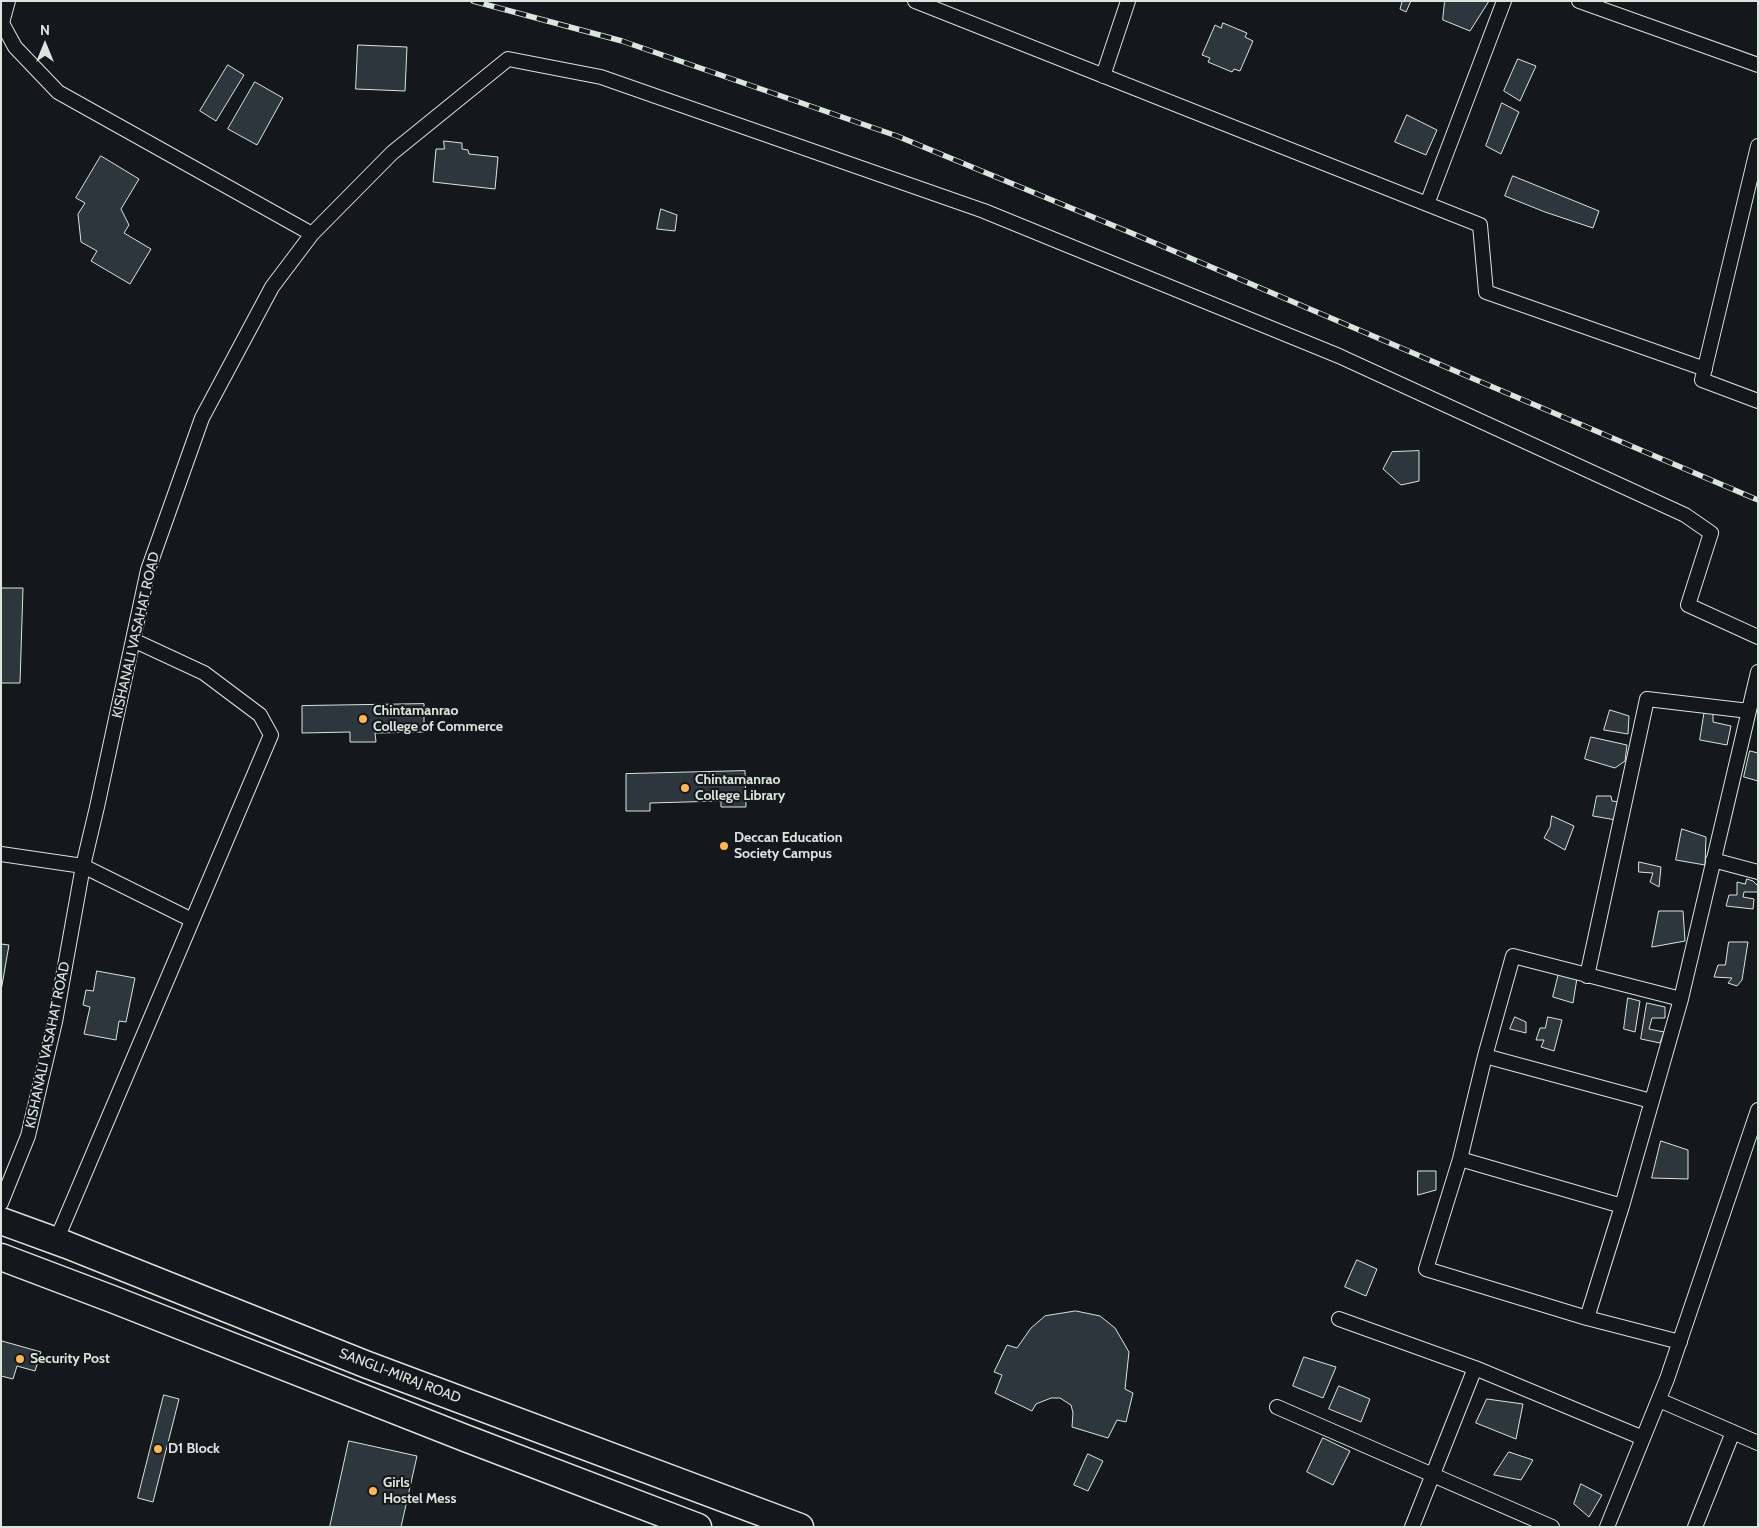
<!DOCTYPE html>
<html>
<head>
<meta charset="utf-8">
<style>
  body { margin:0 }
  #map { position:relative; width:1759px; height:1528px; overflow:hidden; background:#14181c; font-family:Cabin,sans-serif }
  canvas { display:block }
  .frame { position:absolute; inset:0; border:2px solid #d8e6dc; pointer-events:none }
  .north { position:absolute; left:20px; top:20px; width:50px; height:50px; -webkit-text-stroke:4px #14181c; paint-order:stroke; rotate:0deg; font-size:14px; font-weight:700; line-height:20px; text-align:center; color:#d8e6dc }
  .north::after { content:''; display:block; margin:auto; width:18px; height:22px; background:#d8e6dc; clip-path:polygon(50% 0,100% 100%,50% 72%,0 100%) }
</style>
</head>
<body>
<div id="map">
<canvas width="1759" height="1528"></canvas>
<div class="frame"></div>
<div class="north">N</div>
</div>
<script>
const g = document.querySelector('canvas').getContext('2d');
g.lineJoin = 'round';
function fillPath(path, color) { g.fillStyle = color; g.fill(path, 'evenodd'); }
function strokePath(path, color, width, dash) { g.strokeStyle = color; g.lineWidth = width; g.lineCap = dash ? 'butt' : 'round'; g.setLineDash(dash || []); g.stroke(path); }
function drawText(font, color, halo, rows, align = 'center') {
  g.font = font + ' Cabin,sans-serif'; g.lineWidth = 4; g.setLineDash([]); g.textBaseline = 'middle'; g.strokeStyle = halo; g.fillStyle = color; for (const [text, x, y, turn = 0] of rows) {
    g.save(); g.translate(x, y); g.rotate((+turn || 0) * Math.PI / 180); g.textAlign = isNaN(turn) ? turn : align; if (halo) g.strokeText(text, 0, 0); g.fillText(text, 0, 0); g.restore();
  }
}
const building = new Path2D(`
  M1400,1H1411L1406,12L1400,9L1402,2Z
  M1445,1H1489L1470,31L1443,20Z
  M1223,23L1247,33L1245,37L1253,41L1240,71L1234,69L1232,72L1208,62L1210,58L1202,55L1215,25L1221,28Z
  M358,45L407,47L405,91L356,89Z
  M1518,59L1536,66L1520,101L1504,91Z
  M228,65L244,75L216,121L200,111Z
  M255,82L283,98L257,145L228,129Z
  M1502,103L1519,112L1501,154L1486,146Z
  M1407,115L1437,130L1426,155L1395,142Z
  M444,141L462,143V149L468,150L469,154L498,157L495,189L433,182L436,149H444Z
  M101,156L139,179L121,209L129,225L124,233L151,249L130,284L91,261L97,251L81,242L78,214L85,203L76,198Z
  M1513,176L1599,211L1593,228L1545,212L1505,196Z
  M661,209L677,215L675,231L657,229Z
  M1419,451V481L1401,485L1383,469L1392,452Z
  M1,588H23L20,683H1Z
  M424,704V732L375,733L376,742H350V732L302,733V706Z
  M1705,709L1713,712V722L1731,726L1727,745L1700,740Z
  M1610,710L1629,716L1628,734L1604,730Z
  M1591,737L1627,745L1625,761L1615,768L1585,759Z
  M1750,751L1758,753V781L1744,777Z
  M745,771L746,807H721V801L650,803V811H626V774Z
  M1597,796H1611L1612,801L1620,802L1616,820L1593,816Z
  M1552,816L1574,826L1565,850L1544,838L1550,827Z
  M1682,829L1706,837L1705,865L1676,860Z
  M1639,862L1661,867L1659,887L1650,882L1653,873L1639,872Z
  M1747,879L1753,881L1758,886V892H1744L1743,897L1754,899L1753,909L1726,906L1729,895H1737V882L1745,884Z
  M1659,911H1683L1685,941L1652,947Z
  M1729,942H1748L1742,980L1737,986L1728,983L1732,978L1714,977L1718,965H1725Z
  M1,944L9,945L1,991Z
  M97,971L135,978L126,1022L119,1021L116,1040L84,1034L90,1007L83,1005L86,990L93,991Z
  M1559,973L1577,978L1573,1003L1553,997Z
  M1628,998L1640,1001L1635,1032L1624,1029Z
  M1647,1003L1665,1007V1018H1652L1649,1029L1664,1032L1660,1043L1641,1039Z
  M1515,1017L1526,1022V1033L1510,1029Z
  M1548,1017L1562,1020L1554,1051L1541,1047L1544,1040H1536L1540,1028H1545Z
  M1661,1141L1688,1150V1179L1652,1178Z
  M1418,1171H1436V1190L1418,1195Z
  M1357,1260L1377,1269L1366,1296L1345,1287Z
  M1076,1311L1100,1316L1115,1328L1129,1352L1125,1389L1133,1393L1126,1422L1117,1420L1108,1438L1072,1427L1073,1413L1071,1405L1060,1398H1051L1036,1404L1032,1411L995,1393L1002,1375L994,1372L1007,1345L1017,1348L1031,1328L1045,1316Z
  M2,1341L41,1352L35,1371L17,1366L13,1379L1,1376Z
  M1304,1357L1336,1367L1323,1398L1293,1386Z
  M1339,1386L1370,1399L1361,1422L1329,1409Z
  M164,1395L179,1399L153,1502L138,1498Z
  M1487,1399L1523,1404L1516,1439L1476,1423Z
  M1323,1438L1350,1451L1333,1485L1307,1472Z
  M349,1441L417,1456L401,1527H330Z
  M1509,1452L1533,1460L1521,1480L1494,1475Z
  M1088,1454L1103,1461L1088,1491L1074,1485Z
  M1581,1484L1602,1495L1589,1517L1574,1504Z`);
fillPath(building, '#2c363c');
strokePath(building, '#d8e6dc', 1);
const street = new Path2D(`
  M8,1L2,23L15,47L58,92L312,234
  M915,1L1480,225L1486,292L1705,369
  M1579,1L1758,65
  M1103,76L1128,1
  M1758,146L1702,380L1758,401
  M1427,204L1504,1
  M1,854L83,866L192,920
  M1713,860L1758,872
  M1587,976L1647,699L1749,711
  M1485,1056L1651,1101
  M1460,1159L1622,1206
  M1,1203L28,1136L55,1022L83,866L97,807L148,570L202,418L272,287L312,234L392,153L508,59L601,77L984,211L1339,356L1685,515L1711,533L1688,605L1758,637
  M56,1241L271,735L260,715L204,673L133,640
  M1587,1318L1622,1206L1681,999
  M1339,1319L1475,1368L1643,1438
  M1680,1342L1587,1318L1426,1269L1460,1159L1485,1056L1513,956L1681,999L1758,672
  M1659,1400L1758,1443
  M1277,1407L1552,1527
  M1412,1527L1475,1368
  M1607,1527L1667,1379L1758,1110
  M1695,1527L1733,1432`);
const highway = new Path2D(`
  M1,1221L67,1245L365,1364L800,1527
  M1,1257L112,1299L465,1438L698,1527`);
strokePath(street, '#d8e6dc', 16);
strokePath(highway, '#d8e6dc', 29);
strokePath(street, '#14181c', 14);
strokePath(highway, '#14181c', 26);
const rail = new Path2D(`
  M473,1L622,41L897,136L1129,232L1758,500`);
strokePath(rail, '#d8e6dc', 5.5);
strokePath(rail, '#14181c', 4, [11]);
for (const [x, y, r, color] of [
  [363,719,5,"#ffb74d"],
  [685,788,5,"#ffb74d"],
  [724,846,5,"#ffb74d"],
  [20,1359,5,"#ffb74d"],
  [158,1449,5,"#ffb74d"],
  [373,1491,5,"#ffb74d"]
]) { const dot = new Path2D(); dot.arc(x, y, r, 0, 2 * Math.PI); g.fillStyle = color; g.fill(dot); strokePath(dot, '#14181c', 2); }
drawText('14px', '#d8e6dc', '#14181c', [
  ["KISHANALI VASAHAT ROAD",136,635,-77],
  ["KISHANALI VASAHAT ROAD",48,1045,-78],
  ["SANGLI-MIRAJ ROAD",400,1376,21]
]);
drawText('bold 14px', '#d8e6dc', '#14181c', [
  ["Chintamanrao",373,711],
  ["College of Commerce",373,727],
  ["Chintamanrao",695,780],
  ["College Library",695,796],
  ["Deccan Education",734,838],
  ["Society Campus",734,854],
  ["Security Post",30,1359],
  ["D1 Block",168,1449],
  ["Girls",383,1483],
  ["Hostel Mess",383,1499]
], 'left');
</script>
</body>
</html>
